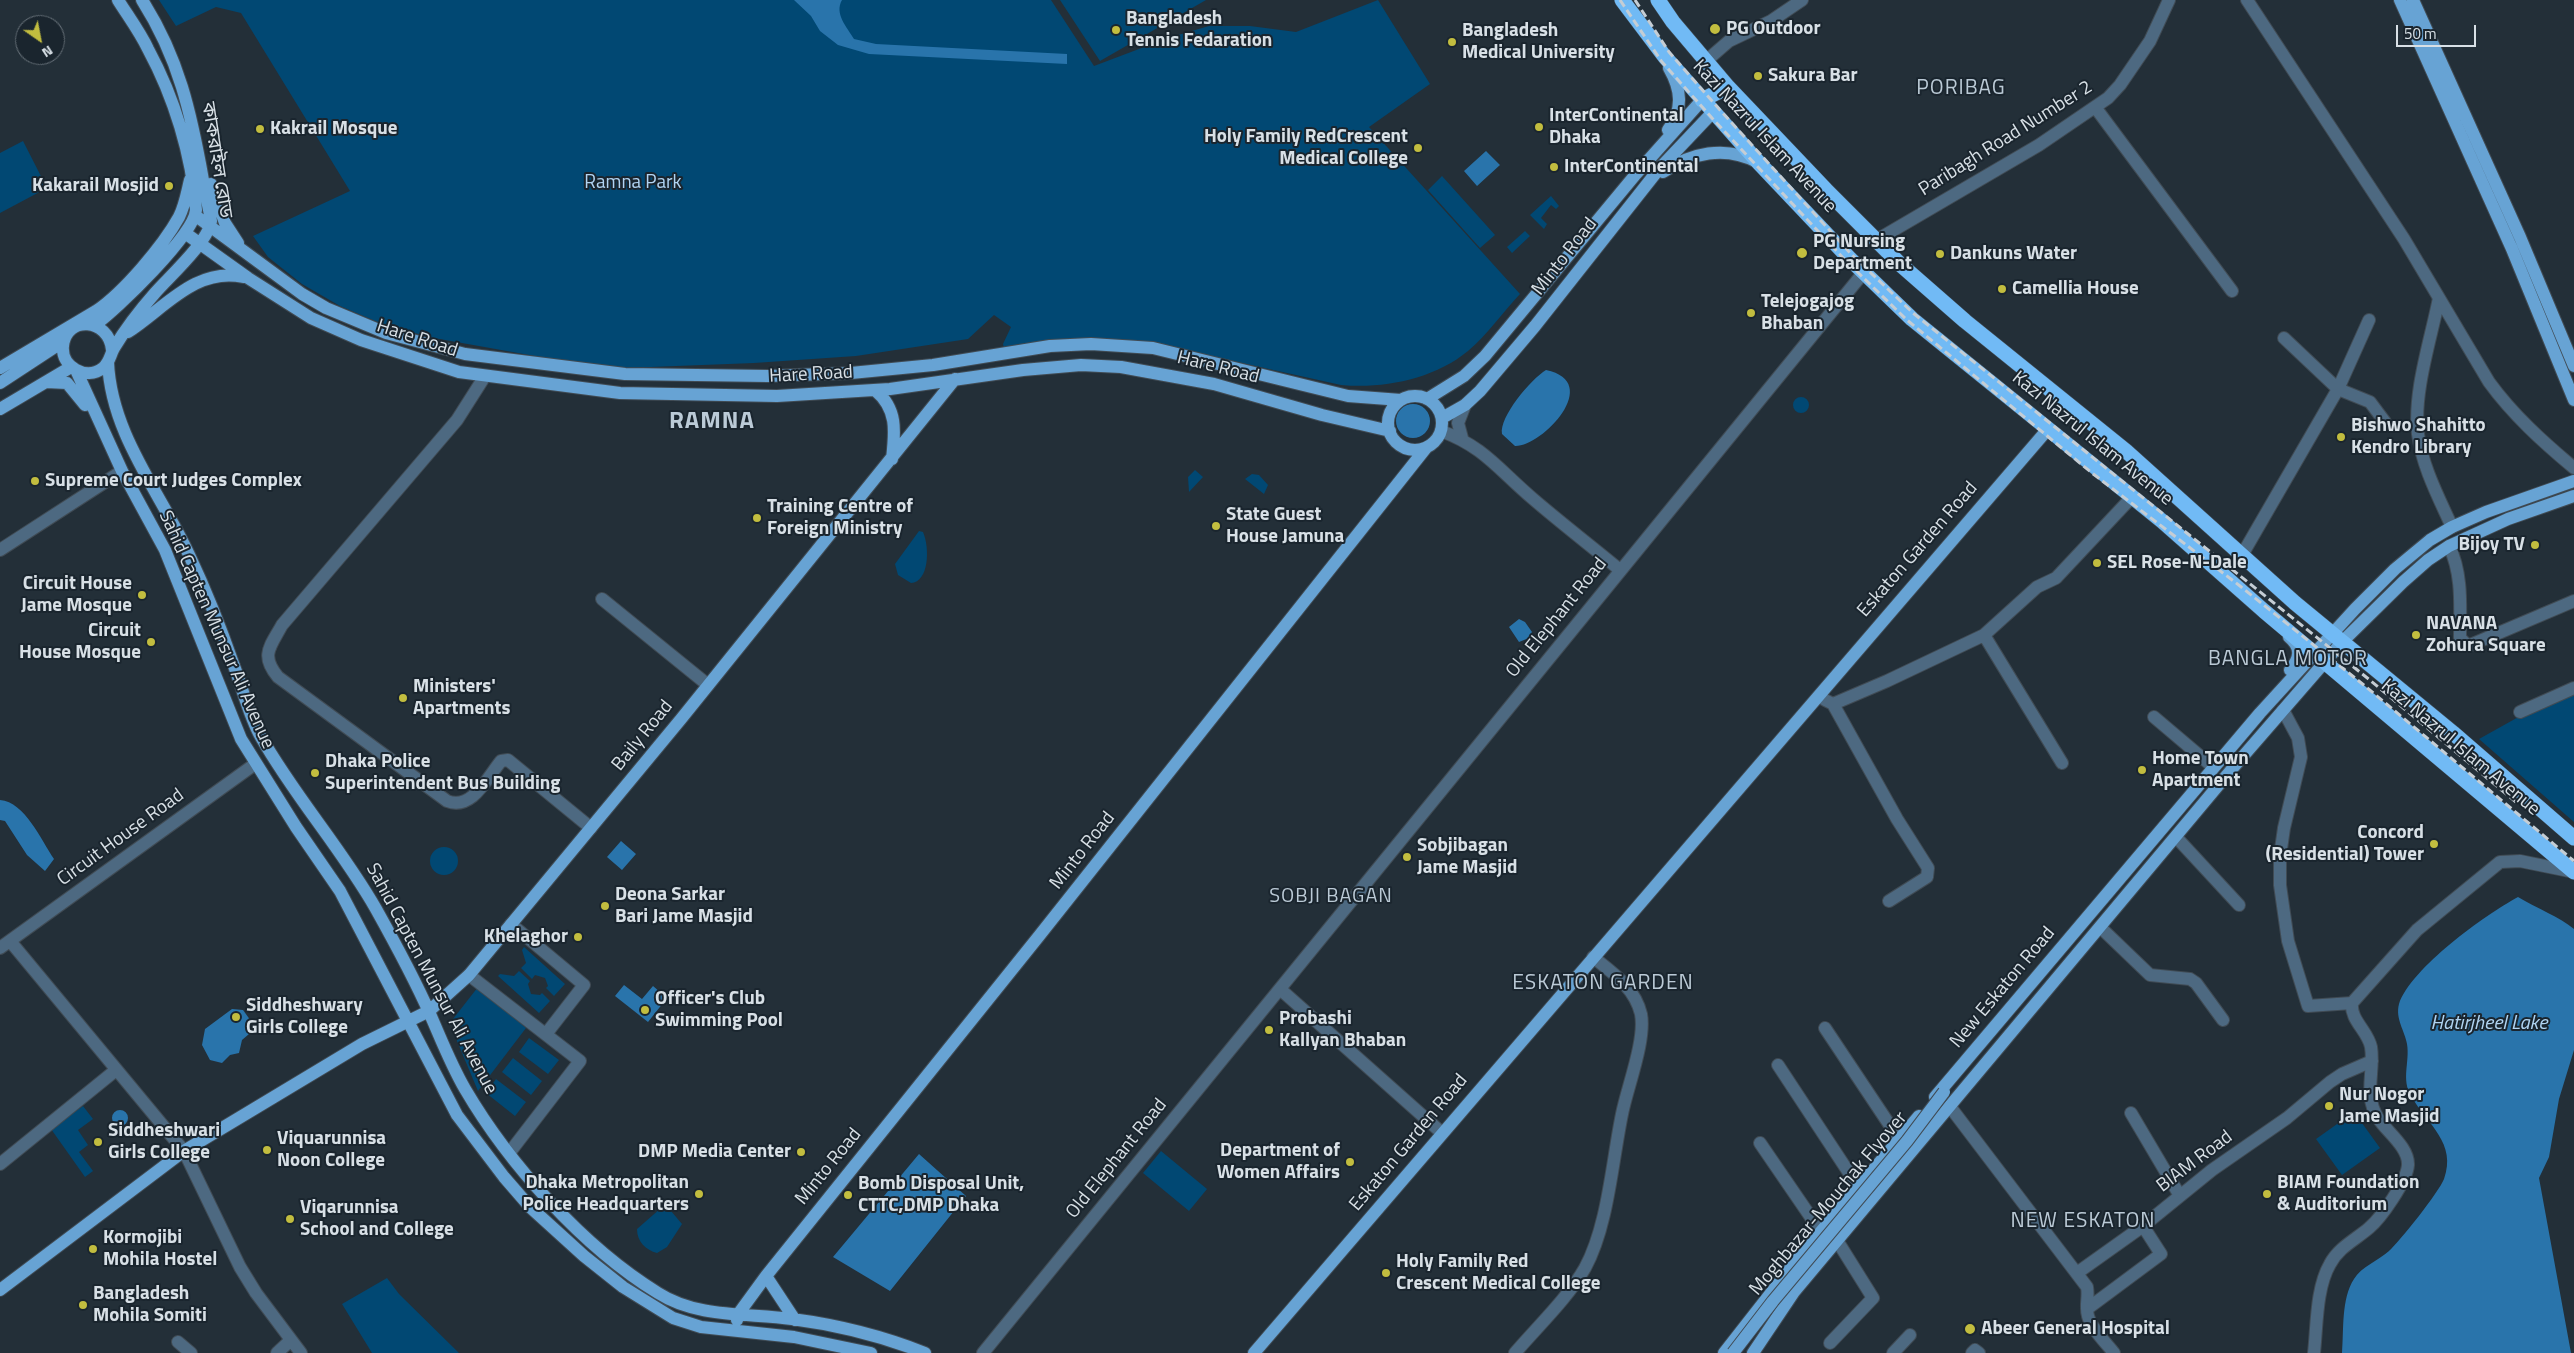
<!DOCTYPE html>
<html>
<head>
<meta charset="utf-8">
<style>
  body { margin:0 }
  #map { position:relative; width:2574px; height:1353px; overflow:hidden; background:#232f38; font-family:"Titillium Web",sans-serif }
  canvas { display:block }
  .north { position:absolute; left:15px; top:15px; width:50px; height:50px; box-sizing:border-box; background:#1a252e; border:1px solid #667078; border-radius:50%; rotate:147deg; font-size:14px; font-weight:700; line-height:20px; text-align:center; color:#d8e0e6 }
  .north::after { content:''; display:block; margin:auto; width:18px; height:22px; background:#c2bd3f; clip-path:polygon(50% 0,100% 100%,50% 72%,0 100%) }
  .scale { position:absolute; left:2396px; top:25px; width:80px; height:22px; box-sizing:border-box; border:2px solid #d8e0e6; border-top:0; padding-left:6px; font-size:15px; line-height:18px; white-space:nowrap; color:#d8e0e6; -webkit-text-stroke:4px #1a252e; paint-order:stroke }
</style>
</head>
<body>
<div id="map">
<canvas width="2574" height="1353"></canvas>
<div class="north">N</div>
<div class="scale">50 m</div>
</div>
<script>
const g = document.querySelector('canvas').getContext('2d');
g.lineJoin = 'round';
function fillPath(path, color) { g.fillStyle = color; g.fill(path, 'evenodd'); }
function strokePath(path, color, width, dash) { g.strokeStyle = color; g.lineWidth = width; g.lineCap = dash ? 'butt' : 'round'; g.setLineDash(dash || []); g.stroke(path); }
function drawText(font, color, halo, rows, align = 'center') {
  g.font = font + ' "Titillium Web","Noto Sans Bengali",sans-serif'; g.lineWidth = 4; g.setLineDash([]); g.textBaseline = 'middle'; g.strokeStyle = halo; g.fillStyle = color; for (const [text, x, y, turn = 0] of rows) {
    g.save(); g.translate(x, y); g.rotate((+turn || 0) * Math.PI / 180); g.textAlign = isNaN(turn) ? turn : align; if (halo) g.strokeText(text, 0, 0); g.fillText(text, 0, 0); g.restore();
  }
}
fillPath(new Path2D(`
  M159,0H1051L1094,66L1168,38L1209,26H1250L1296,32L1378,0L1430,84L1369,127L1520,294C1503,312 1487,335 1468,351C1434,379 1384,389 1341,385L1152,343L1004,348L1003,344L1011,327L994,315L968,339L856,356L754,363L625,368L546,358L434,338L387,326L340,306L302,284L268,257L253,236L350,191L241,13L216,7L176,26Z
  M1060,0H1206L1100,61Z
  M23,141L47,188L0,213V153Z
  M1442,176L1495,235L1480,248L1428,190Z
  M1551,196L1559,206L1556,209L1551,205L1541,218L1547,224L1544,229L1530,215Z
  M1525,231L1530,236L1512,253L1507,247Z
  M1793 405a8 8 0 1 1 16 0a8 8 0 1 1-16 0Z
  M1195,470L1203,477L1189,492L1188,477Z
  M1252,474L1259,475L1268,485L1264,494L1245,479Z
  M919,531L923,532C930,548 929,582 911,583L898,575L895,564Z
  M2574,686V822L2479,739Z
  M430 861a14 14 0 1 1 28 0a14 14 0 1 1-28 0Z
  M524,947L565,984L554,996L546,988L548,986L545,978L535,975L532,979L521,968L526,963L522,950Z
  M519,971L530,981L528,984L531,994L540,995L542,993L550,1001L539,1013L498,976L500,974L514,976Z
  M478,987L526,1028L478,1091L457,1041L453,1019Z
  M529,1038L559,1060L548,1074L519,1052Z
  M513,1058L542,1081L531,1095L502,1072Z
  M496,1079L526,1102L515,1116L486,1093Z
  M83,1106L93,1119L78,1130L88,1145L79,1152L93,1171L85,1177L51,1129Z
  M2354,1112L2380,1148L2342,1175L2316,1139Z
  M1161,1151L1207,1189L1189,1211L1143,1173Z
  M661,1208L671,1211L682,1224L667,1247L657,1253C646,1250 637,1242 637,1229Z
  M387,1278L399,1294L459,1353H372L342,1304Z`), '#014873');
fillPath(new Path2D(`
  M794,0H842C834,14 847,27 854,39L876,44L1067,54V64L869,54L838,45L820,31L811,16Z
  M1486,151L1500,165L1477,186L1464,171Z
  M1546,370C1604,382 1542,447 1515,446L1502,434C1499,417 1531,379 1546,370Z
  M1396 421a17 17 0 1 1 34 0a17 17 0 1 1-34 0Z
  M1519,619L1525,622L1532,632L1529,638L1519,642L1509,627Z
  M0,800C25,802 41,840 54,859L45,871L27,855L5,821L0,820Z
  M621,841L636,854L622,870L607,857Z
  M2518,897C2536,908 2560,917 2574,929V1050L2559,1099L2549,1157L2539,1178L2571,1353H2342C2344,1330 2341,1299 2354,1279C2361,1267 2379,1260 2389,1251C2400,1241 2439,1192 2444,1179C2457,1143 2428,1125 2411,1096C2401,1079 2410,1062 2407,1044C2405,1031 2395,1019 2399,1004C2411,968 2485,915 2518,897Z
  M624,985L642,999L653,986L667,998L648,1022L615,996Z
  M232,1009L243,1010L256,1028L242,1040L239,1053L230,1055L222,1063L210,1060L202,1045L205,1029Z
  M112 1118a8 8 0 1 1 16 0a8 8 0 1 1-16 0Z
  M919,1154L966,1196L890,1291L833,1257Z`), '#2974ab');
const minor = new Path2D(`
  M2247,0L2404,239L2489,382C2513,415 2543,442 2574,468
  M1706,61L1729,41L1771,21L1802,0
  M2095,107L2232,291
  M1875,241L2039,145L2108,98L2120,85L2150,41L2169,0
  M2439,298C2431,339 2413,392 2418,434C2422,466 2439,498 2452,527
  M2369,320L2338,389L2370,402L2385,422
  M485,376L457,420L282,625C270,647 260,655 278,677L447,801C472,811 487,778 501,761L508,760L591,828
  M1441,431C1483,446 1499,470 1532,498C1561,523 1591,546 1620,570
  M1462,438L1458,423L1465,405
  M2449,546C2463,574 2460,608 2460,638L2468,646L2574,601
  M0,550L122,471
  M2242,555L2338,389L2284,338
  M602,599L708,685
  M1984,635L2062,763
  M1825,700L1833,704L1897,819L1928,868L1927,877L1889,901
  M1833,704L1887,681L1984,635L2037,587L2056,578L2132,497
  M2283,710L2298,738L2301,757L2284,828L2280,856V885L2288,941L2308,1006L2352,1003
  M2520,712L2574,688
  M2154,717L2213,767
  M2176,837L2239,905
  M511,924L584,985L546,1034
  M2100,927L2150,975L2190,979L2196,983L2223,1020
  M10,941L184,1151L240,1267L256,1293L301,1353
  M0,948L255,764
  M469,975L580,1061L510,1152
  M1280,989L1442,1133
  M1825,1028L1899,1139
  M1778,1065L1859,1188
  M1951,1108L2087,1287C2089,1297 2085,1306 2088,1316C2091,1328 2106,1343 2114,1353
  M2131,1113L2180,1196
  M1760,1143L1821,1232
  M0,1164L116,1070
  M2077,1273L2143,1226L2212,1170L2287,1118L2330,1082L2342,1074L2372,1061
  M2087,1309L2161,1254L2143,1226
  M178,1342L191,1353
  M1830,1343L1873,1298L1838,1242
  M277,1353L291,1340
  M983,1353L1864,272
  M1515,1353C1538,1326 1567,1299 1585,1268C1608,1226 1612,1162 1622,1114C1627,1088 1646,1040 1641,1014C1635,988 1613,973 1593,957
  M1893,1353L1910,1335
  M1972,1353L1975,1350L1979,1353
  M2314,1353C2317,1326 2316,1288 2330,1264C2338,1248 2355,1240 2369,1228C2381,1218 2407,1181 2408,1165C2409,1147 2386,1131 2378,1118C2363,1095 2375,1071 2371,1047C2368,1031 2350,1020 2352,1003L2417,930L2500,862L2520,861L2574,872`);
const major = new Path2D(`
  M2400,0L2512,249L2574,400
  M2413,0L2520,237L2574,366
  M1668,130C1684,109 1681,89 1669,68
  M1663,172C1691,153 1725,145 1757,162
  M211,184L225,223L238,243
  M196,216L302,294L326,308L386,333L465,354L625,374L768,376L851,373L933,365L1050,346L1091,344L1153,348L1348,396L1401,400
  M185,233L248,278L311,318L361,340L459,372L620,393L777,396L890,389L1023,370L1081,365L1121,367L1214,384L1322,415L1390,431
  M95,325C117,309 194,235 196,210C192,155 174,97 148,49C140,32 128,16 118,0
  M128,332C164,309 195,267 243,277
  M112,350C109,318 66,315 63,346C61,367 86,381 103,368C110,362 110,355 114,348C126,328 140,310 155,293C169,277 209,241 211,221C209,207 205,194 203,180C191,113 179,58 142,0
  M108,362C111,435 161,493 190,557C207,593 221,629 234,666C243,689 249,716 261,737C295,797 342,849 376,909C395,943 414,978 430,1014C441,1039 451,1065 465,1089C509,1164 583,1247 658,1293C697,1318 747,1313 792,1319C838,1325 882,1336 925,1353
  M0,368L96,311C123,293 163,246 179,217C185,205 187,192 190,180
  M76,370L122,471L165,550L241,739L296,827L340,891L457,1115L504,1177L530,1207L584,1256L623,1287L673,1318L701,1327L794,1337L871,1353
  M46,382L67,383L85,405
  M0,383L64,341
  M875,390C898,409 895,432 892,459
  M1388 423a27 27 0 1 1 54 0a27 27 0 1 1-54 0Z
  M1427,399L1464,376L1485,356L1636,174L1702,100
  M0,409L71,367
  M1442,418L1465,405L1480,391L1535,326L1659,169L1713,112
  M2289,637C2302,648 2300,658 2290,670
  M1935,1097L2260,713L2355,609L2395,569L2430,540L2452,527L2486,512L2574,481
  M766,1276L795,1320
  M0,1290L184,1151L362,1044L429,1011L469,975L681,719L955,379
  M737,1320L739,1313L766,1276L1039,936L1426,448
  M1254,1353L2048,429
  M1724,1353L1796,1261L1919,1116
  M1753,1353L1794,1292L2232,769L2343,641L2403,582L2428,560L2449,546L2508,519L2574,496`);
const highway = new Path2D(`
  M1622,0L1665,57L1759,163L1850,259L1912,319L2162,521L2264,611L2574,872
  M1658,0L1673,22L1728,87L1826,190L1901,265L1965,321L2126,451L2295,603L2453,733L2574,838
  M1702,100L1728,87`);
strokePath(minor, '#404b54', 14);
strokePath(major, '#404b54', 14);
strokePath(highway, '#404b54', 16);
strokePath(minor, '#4d6981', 12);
strokePath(major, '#67a3d4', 12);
strokePath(highway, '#71baf5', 15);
strokePath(new Path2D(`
  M1620,0L1662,62L1712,118L1846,261L1907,320L2092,473L2240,586L2365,686L2574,861
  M1635,0L1669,52L1720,110L1852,255L1913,313L2371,681L2517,803`), '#c5cdd4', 3, [8, 4]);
const majorBridge = new Path2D(`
  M1733,1353L1773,1301L1907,1141L1944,1092`);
strokePath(majorBridge, '#404b54', 14, []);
strokePath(majorBridge, '#67a3d4', 12);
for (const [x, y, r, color] of [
  [1715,29,6,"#c2bd3f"],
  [1116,30,5,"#c2bd3f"],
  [1452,42,5,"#c2bd3f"],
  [1758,76,5,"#c2bd3f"],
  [1539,127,5,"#c2bd3f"],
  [260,129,5,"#c2bd3f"],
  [1418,148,5,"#c2bd3f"],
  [1554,167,5,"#c2bd3f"],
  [169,186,5,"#c2bd3f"],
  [1802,253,6,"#c2bd3f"],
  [1940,254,5,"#c2bd3f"],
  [2002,289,5,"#c2bd3f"],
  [1751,313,5,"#c2bd3f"],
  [2341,437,5,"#c2bd3f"],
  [35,481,5,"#c2bd3f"],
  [757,518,5,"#c2bd3f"],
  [1216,526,5,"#c2bd3f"],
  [2535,545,5,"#c2bd3f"],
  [2097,563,5,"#c2bd3f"],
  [142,595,5,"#c2bd3f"],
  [2416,635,5,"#c2bd3f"],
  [151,642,5,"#c2bd3f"],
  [403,698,5,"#c2bd3f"],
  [2142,770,5,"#c2bd3f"],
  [315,773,5,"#c2bd3f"],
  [2434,844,5,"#c2bd3f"],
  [1407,857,5,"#c2bd3f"],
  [605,906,5,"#c2bd3f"],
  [578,937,5,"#c2bd3f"],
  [645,1010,5,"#c2bd3f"],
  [236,1017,5,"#c2bd3f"],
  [1269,1030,5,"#c2bd3f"],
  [2329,1106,5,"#c2bd3f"],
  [98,1142,5,"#c2bd3f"],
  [267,1150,5,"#c2bd3f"],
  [801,1152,5,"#c2bd3f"],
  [1350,1162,5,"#c2bd3f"],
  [699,1194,5,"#c2bd3f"],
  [2267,1194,5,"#c2bd3f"],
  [848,1195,5,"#c2bd3f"],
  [290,1219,5,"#c2bd3f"],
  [93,1249,5,"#c2bd3f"],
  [1386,1273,5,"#c2bd3f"],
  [83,1305,5,"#c2bd3f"],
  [1970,1329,6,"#c2bd3f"]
]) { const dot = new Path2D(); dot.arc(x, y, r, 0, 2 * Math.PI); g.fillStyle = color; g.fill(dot); strokePath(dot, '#1a252e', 2); }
drawText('bold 19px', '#d8e0e6', '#1a252e', [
  ["Bangladesh",1126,19],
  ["Tennis Fedaration",1126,41],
  ["PG Outdoor",1726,29],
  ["Bangladesh",1462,31],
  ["Medical University",1462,53],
  ["Sakura Bar",1768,76],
  ["InterContinental",1549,116],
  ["Dhaka",1549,138],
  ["Kakrail Mosque",270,129],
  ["Holy Family RedCrescent",1408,137,"right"],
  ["Medical College",1408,159,"right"],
  ["InterContinental",1564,167],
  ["Kakarail Mosjid",159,186,"right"],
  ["PG Nursing",1813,242],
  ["Department",1813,264],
  ["Dankuns Water",1950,254],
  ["Camellia House",2012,289],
  ["Telejogajog",1761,302],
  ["Bhaban",1761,324],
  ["Bishwo Shahitto",2351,426],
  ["Kendro Library",2351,448],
  ["Supreme Court Judges Complex",45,481],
  ["Training Centre of",767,507],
  ["Foreign Ministry",767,529],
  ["State Guest",1226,515],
  ["House Jamuna",1226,537],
  ["Bijoy TV",2525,545,"right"],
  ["SEL Rose-N-Dale",2107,563],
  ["Circuit House",132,584,"right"],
  ["Jame Mosque",132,606,"right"],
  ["NAVANA",2426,624],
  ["Zohura Square",2426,646],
  ["Circuit",141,631,"right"],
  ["House Mosque",141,653,"right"],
  ["Ministers'",413,687],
  ["Apartments",413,709],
  ["Home Town",2152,759],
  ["Apartment",2152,781],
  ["Dhaka Police",325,762],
  ["Superintendent Bus Building",325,784],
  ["Concord",2424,833,"right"],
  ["(Residential) Tower",2424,855,"right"],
  ["Sobjibagan",1417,846],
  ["Jame Masjid",1417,868],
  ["Deona Sarkar",615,895],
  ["Bari Jame Masjid",615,917],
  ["Khelaghor",568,937,"right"],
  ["Officer's Club",655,999],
  ["Swimming Pool",655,1021],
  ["Siddheshwary",246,1006],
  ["Girls College",246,1028],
  ["Probashi",1279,1019],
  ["Kallyan Bhaban",1279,1041],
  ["Nur Nogor",2339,1095],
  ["Jame Masjid",2339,1117],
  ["Siddheshwari",108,1131],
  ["Girls College",108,1153],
  ["Viquarunnisa",277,1139],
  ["Noon College",277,1161],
  ["Department of",1340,1151,"right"],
  ["Women Affairs",1340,1173,"right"],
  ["DMP Media Center",791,1152,"right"],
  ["Dhaka Metropolitan",689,1183,"right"],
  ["Police Headquarters",689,1205,"right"],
  ["BIAM Foundation",2277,1183],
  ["& Auditorium",2277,1205],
  ["Bomb Disposal Unit,",858,1184],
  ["CTTC,DMP Dhaka",858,1206],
  ["Viqarunnisa",300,1208],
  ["School and College",300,1230],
  ["Kormojibi",103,1238],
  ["Mohila Hostel",103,1260],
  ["Holy Family Red",1396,1262],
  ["Crescent Medical College",1396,1284],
  ["Bangladesh",93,1294],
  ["Mohila Somiti",93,1316],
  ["Abeer General Hospital",1981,1329]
], 'left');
drawText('19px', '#d8e0e6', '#1a252e', [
  ["Kazi Nazrul Islam Avenue",1764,137,47],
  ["Paribagh Road Number 2",2006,139,-32],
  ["কাকরাইল রোড",216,160,81],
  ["Minto Road",1565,257,-52],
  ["Hare Road",417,339,18],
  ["Hare Road",1218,368,14],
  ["Hare Road",811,375,-3],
  ["Kazi Nazrul Islam Avenue",2092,439,39],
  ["Eskaton Garden Road",1918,550,-49],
  ["Old Elephant Road",1557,618,-51],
  ["Sahid Capten Munsur Ali Avenue",216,630,66],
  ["Baily Road",643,736,-51],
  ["Kazi Nazrul Islam Avenue",2460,748,40],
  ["Circuit House Road",121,838,-36],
  ["Minto Road",1083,851,-52],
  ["Sahid Capten Munsur Ali Avenue",431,979,62],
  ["New Eskaton Road",2003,988,-50],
  ["Eskaton Garden Road",1409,1143,-50],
  ["Old Elephant Road",1117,1159,-51],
  ["BIAM Road",2195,1162,-37],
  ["Minto Road",829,1167,-51],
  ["Moghbazar-Mouchak Flyover",1829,1204,-50]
]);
drawText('19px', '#b1d4f3', '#1a252e', [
  ["Ramna Park",633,183]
]);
g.letterSpacing = '1px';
drawText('20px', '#bbcad6', '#1a252e', [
  ["SOBJI BAGAN",1331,897]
]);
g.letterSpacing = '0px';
drawText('italic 20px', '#b0d4f2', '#1a252e', [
  ["Hatirjheel Lake",2489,1024]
]);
g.letterSpacing = '1px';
drawText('21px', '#bbcad6', '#1a252e', [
  ["PORIBAG",1961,89],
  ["BANGLA MOTOR",2288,660],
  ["ESKATON GARDEN",1603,984],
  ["NEW ESKATON",2083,1222]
]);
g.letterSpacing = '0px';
g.letterSpacing = '1px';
drawText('bold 24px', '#bbcad6', '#1a252e', [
  ["RAMNA",712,422]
]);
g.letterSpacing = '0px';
</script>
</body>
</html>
